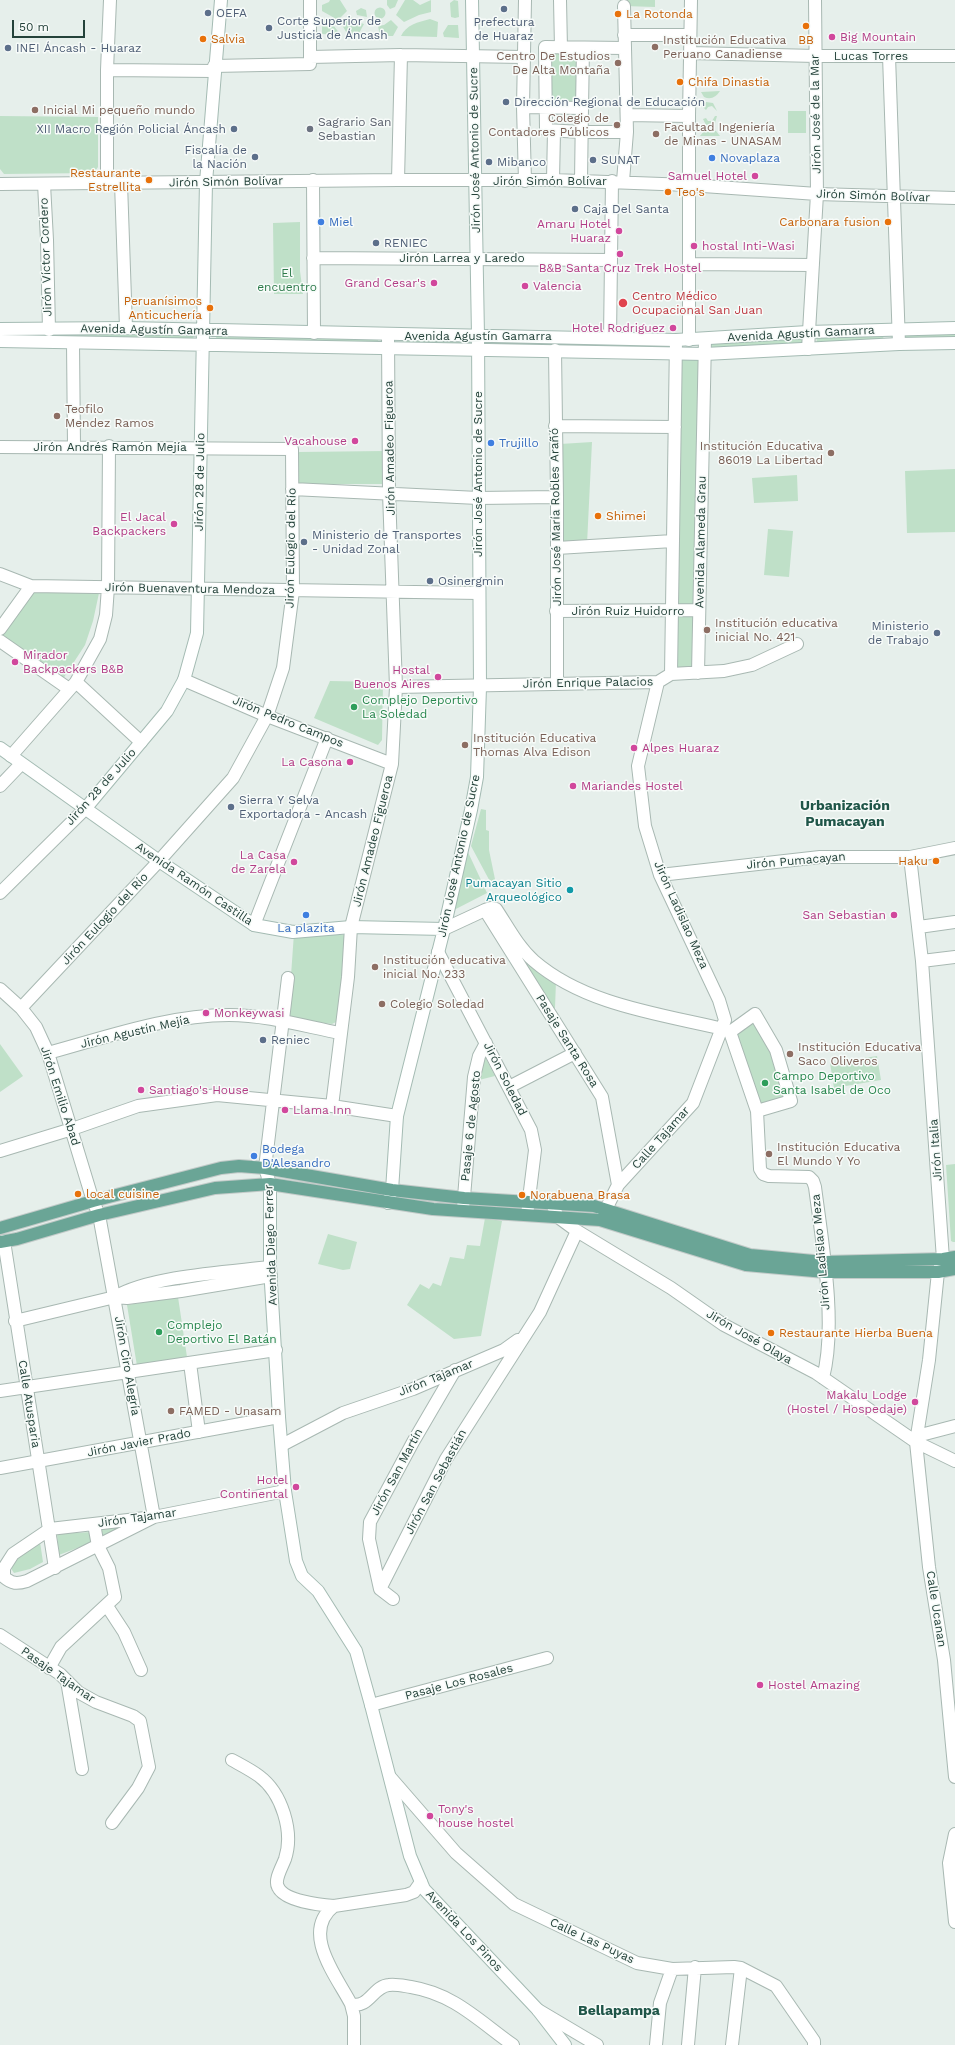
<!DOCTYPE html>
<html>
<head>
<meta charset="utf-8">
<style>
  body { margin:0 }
  #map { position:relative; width:955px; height:2045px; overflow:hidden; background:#e6efeb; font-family:"Work Sans",sans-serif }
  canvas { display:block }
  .scale { position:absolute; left:12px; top:20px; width:73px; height:18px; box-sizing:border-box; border:2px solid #24423a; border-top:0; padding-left:5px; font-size:12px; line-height:14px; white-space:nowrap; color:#24423a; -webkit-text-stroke:3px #f7fbf9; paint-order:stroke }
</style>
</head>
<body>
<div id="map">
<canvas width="955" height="2045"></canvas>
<div class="scale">50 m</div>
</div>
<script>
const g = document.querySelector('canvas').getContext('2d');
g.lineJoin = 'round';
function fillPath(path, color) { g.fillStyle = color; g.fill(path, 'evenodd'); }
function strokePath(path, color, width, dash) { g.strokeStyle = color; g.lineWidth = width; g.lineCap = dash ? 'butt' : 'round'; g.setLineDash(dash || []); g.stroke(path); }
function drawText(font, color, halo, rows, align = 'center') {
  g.font = font + ' "Work Sans",sans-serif'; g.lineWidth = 3; g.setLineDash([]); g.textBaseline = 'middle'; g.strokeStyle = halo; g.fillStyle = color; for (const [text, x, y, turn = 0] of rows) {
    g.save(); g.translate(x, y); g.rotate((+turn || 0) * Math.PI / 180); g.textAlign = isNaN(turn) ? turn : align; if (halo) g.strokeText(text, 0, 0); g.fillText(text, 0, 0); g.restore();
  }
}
fillPath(new Path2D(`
  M330,0H340L347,11L338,20L322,11V5L329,2Z
  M387,0H398L395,7L390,9L387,5Z
  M405,0H413L420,5L431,0V12L419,15L404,22L396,15Z
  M454,0L458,1L459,17L455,18L451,17L450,3Z
  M624,0H655V7L624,6Z
  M374.5 13a5.5 5.5 0 1 1 11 0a5.5 5.5 0 1 1-11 0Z
  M361,8L366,10L367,17L357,15L356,11Z
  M350,16L354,21L364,24L358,35H348L342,25Z
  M322,18L333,25L341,35L322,34Z
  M430,19L438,22L437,37L401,36C406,25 418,22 430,19Z
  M391,20L398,27L393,36H380L378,26L384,25Z
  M448,25H458L459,38L444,37L443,33Z
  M545,47L583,48L582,108L544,107Z
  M720,91C716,97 711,100 704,97L701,92Z
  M706,102L713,103L717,111L712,106L708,107L706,110L703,107Z
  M788,111H806V133H788Z
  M0,116L98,117V167L94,173L4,174L0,169Z
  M715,116H717L715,123L710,126L706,125L703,119L706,118L708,121H712Z
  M710,129L716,131L720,136H700L704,131Z
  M300,222V271L303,294H274L273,223Z
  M955,330V337L905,339V332Z
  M0,331L194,332L193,342L0,339Z
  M884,332L883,340L817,343L816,335Z
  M803,335L804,343L712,348L710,340Z
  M216,337L378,338V345L217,342Z
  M403,338H470V345H403Z
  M496,338L666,341L665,347L495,346Z
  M681,360H700L695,606L677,605Z
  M592,442L587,544L561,546L560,444Z
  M385,451L384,484H297L298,452Z
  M955,469V532L907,533L905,471Z
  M797,475L798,501L754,503L752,478Z
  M768,529L793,531L789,577L764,575Z
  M32,590L99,593L93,621L85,645L63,679L0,636Z
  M696,612V671H674L676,613Z
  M330,681L383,682L382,740L378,745L314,718Z
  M481,809L486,810V830L489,831V850L497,889H494L471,846Z
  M467,850L487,893L452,911Z
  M294,933L348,935L338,1021L332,1024L288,1018Z
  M525,960L556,981L555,1008H553L524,964Z
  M756,1021L776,1059L772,1060L786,1099L760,1107L735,1033Z
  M0,1044L23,1076L0,1092Z
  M877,1056L881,1080L834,1088L830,1063Z
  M485,1057L495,1076L479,1080L482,1061Z
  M955,1164V1242H953L951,1241L946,1165Z
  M485,1218L502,1221L481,1336L454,1339L407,1305L420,1284L429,1289L433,1283L441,1286L450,1257L464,1259L467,1245L480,1246Z
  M328,1234L357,1242L350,1269L343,1270L318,1264Z
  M178,1297L187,1357L137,1366L127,1305Z
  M129,1524L104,1538L101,1529Z
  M91,1532L95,1541L59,1555L57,1534Z
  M40,1542L43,1562L30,1569L14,1573L12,1570V1561Z`), '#bfe0c8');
const street = new Path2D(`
  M560,0L561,48
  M624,35H690
  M624,48L545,47L546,130L581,132H627
  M690,53L816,56H955
  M889,56L899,344
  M310,57L401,55L524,57
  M214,66L310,64V0
  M107,70L214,71
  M523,107L582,108L583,48
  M627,115L689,116
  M313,180L314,333
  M398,180L401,55
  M553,180L554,131
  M525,181L523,107L525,0
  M581,181L582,108
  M623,181L627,132L624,6
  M107,183V70L110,0
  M121,183L126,328
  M0,184L398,180H553L689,185L817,194L955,198
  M44,184L47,240L49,330
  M313,258L611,260
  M689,264L813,265
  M610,338L612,181
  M689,340V116L691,0
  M73,343L74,446
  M808,349L817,194L815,0
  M555,350L557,497V684
  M555,426L675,427
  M0,447L292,449L293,591L283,668L267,716L233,778L159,861L21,1008
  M292,489L478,498L557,497
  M557,548L673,541
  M0,574L31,586L479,593
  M556,611L699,610
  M0,629L31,586
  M0,641L69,689
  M698,673L705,339
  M671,674L676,340
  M184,680L267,716L392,764
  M76,682L141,742
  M396,687L658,682L671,674L724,671L752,665L797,644
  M11,756L76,682L100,639L106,615L108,587L109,446
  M0,786L21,764
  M910,857L922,961L943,1259L938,1272L929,1360L916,1442L929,1567L944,1660L955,1777
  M660,875L820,857H910L955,848
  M0,893L85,809
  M485,910L602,1097L618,1185
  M254,925L327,738
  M919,927L955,922
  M444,929L485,910L491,908L496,909C508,927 518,947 534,961C585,1005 660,1014 723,1029L730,1032L755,1014L776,1050L791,1101L757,1111
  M438,952L531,1130L535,1150L527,1215
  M922,961L955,957
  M0,989L21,1008L36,1027L48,1053L93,1201L99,1215L154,1517L27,1581C17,1584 12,1584 4,1577V1568L13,1554L50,1529L154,1517L285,1491
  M730,1032L757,1111L760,1169L763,1174L769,1176L809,1177L813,1181L815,1187C822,1242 837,1324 823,1378
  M48,1053C107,1037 168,1015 229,1015C266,1015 304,1026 340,1033
  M509,1087L575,1053
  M332,1106L348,977L351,927L392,764L396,687L389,493L388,335
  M0,1151L72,1129L138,1106L217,1095L332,1106L397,1116
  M265,1168L288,978
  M552,1204L558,1217L577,1231L671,1288L724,1325L816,1373L916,1442L955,1461
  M463,1209L474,1077L479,1056L486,1043
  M601,1219L618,1185L693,1103L725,1020L719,1000L660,875L645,826L638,766L658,682
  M4,1241L55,1568
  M115,1297C150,1276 228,1272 270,1267
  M15,1321L115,1297L127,1298L181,1291L271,1276
  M190,1363L199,1432
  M0,1391L276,1350
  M917,1436L955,1426
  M282,1445L343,1413L413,1389L504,1350L518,1340
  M0,1468L279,1417
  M380,1589L446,1459L540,1312L577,1231
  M393,1599L380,1589L369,1539L370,1522L413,1442L455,1370
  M107,1606L124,1632L141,1670
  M0,1635L60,1674L78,1692L96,1702L133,1716L140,1721L149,1767L138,1788L112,1823
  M49,1668L61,1647L115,1597L109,1568L98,1546L94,1524
  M67,1681L82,1769
  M371,1705L547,1658
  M232,1760C241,1765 251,1770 259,1776C282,1793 294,1832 285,1859C282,1867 274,1880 278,1887C284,1901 320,1905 334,1906
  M390,1777L456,1853L514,1904L637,1963L672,1969L734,1967L741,1968L776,1986L814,2041V2045
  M955,1834L949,1863L955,1922
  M421,1882L414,1892L406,1895L334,1906C300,1932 337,1977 351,2004C369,2009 373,1986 389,1985C396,1984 404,1986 411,1987C454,1994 479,2021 513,2045
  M351,2004L354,2016V2045
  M538,2010L597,2045
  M656,2045L660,2003L672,1969
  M688,2045L695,1967
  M732,2045L741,1968`);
const secondary = new Path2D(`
  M0,329L126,328L676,340L808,332L955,328
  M0,341L705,354L899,344L955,343
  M0,748L159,861L254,925L293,932L351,927L444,929
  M85,809L167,711L184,680L197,633L206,182L221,0
  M265,1168L270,1184V1267L279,1417L285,1491L296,1561L302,1576L318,1591L356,1651L371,1705L410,1856L424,1889L538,2010L565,2045
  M388,1203L392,1190L397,1116L444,929L471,810L477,777L480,687L478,335L472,0`);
const primary = new Path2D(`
  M0,1228L93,1201L221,1168L239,1166L265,1168L392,1190L464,1198L594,1206L750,1255L824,1262L943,1259L955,1257
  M0,1242L17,1239L99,1215L215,1188L270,1184L433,1209L600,1220L746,1265L825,1272H938L955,1269`);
strokePath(street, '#a8b8b2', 14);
strokePath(secondary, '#a4bbb3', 14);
strokePath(primary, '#c2cac8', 14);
strokePath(street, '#fff', 12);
strokePath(secondary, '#fff', 12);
strokePath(primary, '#6aa596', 12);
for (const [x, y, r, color] of [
  [504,9,4,"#5c6f8a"],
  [208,13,4,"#5c6f8a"],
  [618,14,4,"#e8710a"],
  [806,26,4,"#e8710a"],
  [269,28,4,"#5c6f8a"],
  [832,37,4,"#d1479c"],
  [203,39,4,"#e8710a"],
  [655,47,4,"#8d6e63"],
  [8,48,4,"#5c6f8a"],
  [618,63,4,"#8d6e63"],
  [680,82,4,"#e8710a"],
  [506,102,4,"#5c6f8a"],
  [35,110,4,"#8d6e63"],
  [617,125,4,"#8d6e63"],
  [234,129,4,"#5c6f8a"],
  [310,129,4,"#6b7280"],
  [656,134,4,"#8d6e63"],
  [255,157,4,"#5c6f8a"],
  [712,158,4,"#3f7fe0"],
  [593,160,4,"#5c6f8a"],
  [489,162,4,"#5c6f8a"],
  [755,176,4,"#d1479c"],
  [149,180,4,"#e8710a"],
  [668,192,4,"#e8710a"],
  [575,209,4,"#5c6f8a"],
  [321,222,4,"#3f7fe0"],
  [888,222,4,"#e8710a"],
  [619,231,4,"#d1479c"],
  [376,243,4,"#5c6f8a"],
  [694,246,4,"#d1479c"],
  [620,254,4,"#d1479c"],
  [434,283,4,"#d1479c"],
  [525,286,4,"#d1479c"],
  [623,303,5,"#e0444e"],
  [210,308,4,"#e8710a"],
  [673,328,4,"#d1479c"],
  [57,416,4,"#8d6e63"],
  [355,441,4,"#d1479c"],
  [491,443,4,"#3f7fe0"],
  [831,453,4,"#8d6e63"],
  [598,516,4,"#e8710a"],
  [174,524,4,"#d1479c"],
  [304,542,4,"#5c6f8a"],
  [430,581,4,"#5c6f8a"],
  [707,630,4,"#8d6e63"],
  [937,633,4,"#5c6f8a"],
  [15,662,4,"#d1479c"],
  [438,677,4,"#d1479c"],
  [354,707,4,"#2e9e5b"],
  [465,745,4,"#8d6e63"],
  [634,748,4,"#d1479c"],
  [350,762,4,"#d1479c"],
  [573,786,4,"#d1479c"],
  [231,807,4,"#5c6f8a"],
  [936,861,4,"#e8710a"],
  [294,862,4,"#d1479c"],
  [570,890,4,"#0f9aa8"],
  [306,915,4,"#3f7fe0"],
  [894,915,4,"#d1479c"],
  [375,967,4,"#8d6e63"],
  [382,1004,4,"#8d6e63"],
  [206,1013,4,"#d1479c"],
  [263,1040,4,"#5c6f8a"],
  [790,1054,4,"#8d6e63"],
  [765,1083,4,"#2e9e5b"],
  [141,1090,4,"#d1479c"],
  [285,1110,4,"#d1479c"],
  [769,1154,4,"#8d6e63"],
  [254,1156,4,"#3f7fe0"],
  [78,1194,4,"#e8710a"],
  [522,1195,4,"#e8710a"],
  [159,1332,4,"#2e9e5b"],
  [771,1333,4,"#e8710a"],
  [915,1402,4,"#d1479c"],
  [171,1411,4,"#8d6e63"],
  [296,1487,4,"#d1479c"],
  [760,1685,4,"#d1479c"],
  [430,1816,4,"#d1479c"]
]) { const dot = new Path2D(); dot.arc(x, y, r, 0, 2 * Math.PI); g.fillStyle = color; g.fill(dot); strokePath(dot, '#f7fbf9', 1.5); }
drawText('12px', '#4e5e75', '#f7fbf9', [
  ["OEFA",216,13],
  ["Corte Superior de",277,21],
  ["Justicia de Áncash",277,35],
  ["Prefectura",504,22,"center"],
  ["de Huaraz",504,36,"center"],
  ["INEI Áncash - Huaraz",16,48],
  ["Dirección Regional de Educación",514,102],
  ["XII Macro Región Policial Áncash",226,129,"right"],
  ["Fiscalía de",247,150,"right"],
  ["la Nación",247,164,"right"],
  ["SUNAT",601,160],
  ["Mibanco",497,162],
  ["Caja Del Santa",583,209],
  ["RENIEC",384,243],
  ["Ministerio de Transportes",312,535],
  ["- Unidad Zonal",312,549],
  ["Osinergmin",438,581],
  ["Ministerio",929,626,"right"],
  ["de Trabajo",929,640,"right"],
  ["Sierra Y Selva",239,800],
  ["Exportadora - Ancash",239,814],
  ["Reniec",271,1040]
], 'left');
drawText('12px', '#c56008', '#f7fbf9', [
  ["La Rotonda",626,14],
  ["Salvia",211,39],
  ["BB",806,40,"center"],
  ["Chifa Dinastia",688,82],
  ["Restaurante",141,173,"right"],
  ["Estrellita",141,187,"right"],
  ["Teo's",676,192],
  ["Carbonara fusion",880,222,"right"],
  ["Peruanísimos",202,301,"right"],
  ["Anticuchería",202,315,"right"],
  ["Shimei",606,516],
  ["Haku",928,861,"right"],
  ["local cuisine",86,1194],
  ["Norabuena Brasa",530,1195],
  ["Restaurante Hierba Buena",779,1333]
], 'left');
drawText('12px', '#b23c85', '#f7fbf9', [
  ["Big Mountain",840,37,"left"],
  ["Samuel Hotel",747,176],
  ["Amaru Hotel",611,224],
  ["Huaraz",611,238],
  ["hostal Inti-Wasi",702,246,"left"],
  ["B&B Santa Cruz Trek Hostel",620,268,"center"],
  ["Grand Cesar's",426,283],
  ["Valencia",533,286,"left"],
  ["Hotel Rodriguez",665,328],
  ["Vacahouse",347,441],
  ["El Jacal",166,517],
  ["Backpackers",166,531],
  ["Mirador",23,655,"left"],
  ["Backpackers B&B",23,669,"left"],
  ["Hostal",430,670],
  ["Buenos Aires",430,684],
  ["Alpes Huaraz",642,748,"left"],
  ["La Casona",342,762],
  ["Mariandes Hostel",581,786,"left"],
  ["La Casa",286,855],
  ["de Zarela",286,869],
  ["San Sebastian",886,915],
  ["Monkeywasi",214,1013,"left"],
  ["Santiago's House",149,1090,"left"],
  ["Llama Inn",293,1110,"left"],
  ["Makalu Lodge",907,1395],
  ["(Hostel / Hospedaje)",907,1409],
  ["Hotel",288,1480],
  ["Continental",288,1494],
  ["Hostel Amazing",768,1685,"left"],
  ["Tony's",438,1809,"left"],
  ["house hostel",438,1823,"left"]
], 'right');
drawText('12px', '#785e54', '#f7fbf9', [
  ["Institución Educativa",663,40],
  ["Peruano Canadiense",663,54],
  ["Centro De Estudios",610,56,"right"],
  ["De Alta Montaña",610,70,"right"],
  ["Inicial Mi pequeño mundo",43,110],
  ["Colegio de",609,118,"right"],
  ["Contadores Públicos",609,132,"right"],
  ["Facultad Ingeniería",664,127],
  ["de Minas - UNASAM",664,141],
  ["Teofilo",65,409],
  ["Mendez Ramos",65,423],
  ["Institución Educativa",823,446,"right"],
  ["86019 La Libertad",823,460,"right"],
  ["Institución educativa",715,623],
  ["inicial No. 421",715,637],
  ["Institución Educativa",473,738],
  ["Thomas Alva Edison",473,752],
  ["Institución educativa",383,960],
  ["inicial No. 233",383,974],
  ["Colegio Soledad",390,1004],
  ["Institución Educativa",798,1047],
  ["Saco Oliveros",798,1061],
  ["Institución Educativa",777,1147],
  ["El Mundo Y Yo",777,1161],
  ["FAMED - Unasam",179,1411]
], 'left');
drawText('12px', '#24423a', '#f7fbf9', [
  ["Lucas Torres",871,56],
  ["Jirón José de la Mar",816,114,-91],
  ["Jirón José Antonio de Sucre",475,150,-91],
  ["Jirón Simón Bolívar",550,181],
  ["Jirón Simón Bolívar",226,182,-1],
  ["Jirón Simón Bolívar",873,196,2],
  ["Jirón Víctor Cordero",46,257,-92],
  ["Jirón Larrea y Laredo",462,258],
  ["Avenida Agustín Gamarra",154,330,1],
  ["Avenida Agustín Gamarra",801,334,-3],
  ["Avenida Agustín Gamarra",478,336],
  ["Jirón Andrés Ramón Mejía",110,447],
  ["Jirón Amadeo Figueroa",390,448,-91],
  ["Jirón José Antonio de Sucre",478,474,-90],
  ["Jirón 28 de Julio",200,482,-89],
  ["Jirón José María Robles Arañó",556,517,-91],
  ["Avenida Alameda Grau",701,542,-89],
  ["Jirón Eulogio del Río",291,548,-89],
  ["Jirón Buenaventura Mendoza",190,589,1],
  ["Jirón Ruiz Huidorro",628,611],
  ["Jirón Enrique Palacios",588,683,-1],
  ["Jirón Pedro Campos",288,722,22],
  ["Jirón 28 de Julio",101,787,-48],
  ["Jirón Amadeo Figueroa",373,841,-76],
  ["Jirón José Antonio de Sucre",459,856,-78],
  ["Jirón Pumacayan",796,861,-5],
  ["Avenida Ramón Castilla",194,884,34],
  ["Jirón Ladislao Meza",681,915,66],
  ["Jirón Eulogio del Río",105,919,-47],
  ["Jirón Agustín Mejía",135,1032,-13],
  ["Pasaje Santa Rosa",567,1041,58],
  ["Jirón Soledad",505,1079,63],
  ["Jirón Emilio Abad",60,1096,72],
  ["Pasaje 6 de Agosto",471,1126,-84],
  ["Calle Tajamar",661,1138,-48],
  ["Jirón Italia",936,1150,-94],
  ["Avenida Diego Ferrer",271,1245,-92],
  ["Jirón Ladislao Meza",821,1252,-95],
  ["Jirón José Olaya",749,1337,30],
  ["Jirón Ciro Alegría",127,1366,80],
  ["Jirón Tajamar",436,1378,-22],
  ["Calle Atusparia",29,1404,81],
  ["Jirón Javier Prado",139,1443,-11],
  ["Jirón San Martín",397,1472,-62],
  ["Jirón San Sebastián",436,1482,-62],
  ["Jirón Tajamar",137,1518,-8],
  ["Calle Ucanan",936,1609,81],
  ["Pasaje Tajamar",58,1675,35],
  ["Pasaje Los Rosales",459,1682,-15],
  ["Avenida Los Pinos",464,1931,47],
  ["Calle Las Puyas",592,1941,25]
]);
drawText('12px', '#5b616d', '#f7fbf9', [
  ["Sagrario San",318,122],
  ["Sebastian",318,136]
], 'left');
drawText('12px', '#366cbe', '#f7fbf9', [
  ["Novaplaza",720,158],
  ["Miel",329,222],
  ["Trujillo",499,443],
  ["La plazita",306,928,"center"],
  ["Bodega",262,1149],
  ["D'Alesandro",262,1163]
], 'left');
drawText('12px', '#2d7a4b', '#f7fbf9', [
  ["El",287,273],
  ["encuentro",287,287]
]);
drawText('12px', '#be3a42', '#f7fbf9', [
  ["Centro Médico",632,296],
  ["Ocupacional San Juan",632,310]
], 'left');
drawText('12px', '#27864d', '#f7fbf9', [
  ["Complejo Deportivo",362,700],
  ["La Soledad",362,714],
  ["Campo Deportivo",773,1076],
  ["Santa Isabel de Oco",773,1090],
  ["Complejo",167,1325],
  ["Deportivo El Batán",167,1339]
], 'left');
drawText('12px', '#0d838f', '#f7fbf9', [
  ["Pumacayan Sitio",562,883],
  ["Arqueológico",562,897]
], 'right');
drawText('bold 14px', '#1f5548', '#f7fbf9', [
  ["Urbanización",845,806],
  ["Pumacayan",845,822],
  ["Bellapampa",619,2011]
]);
</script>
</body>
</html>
